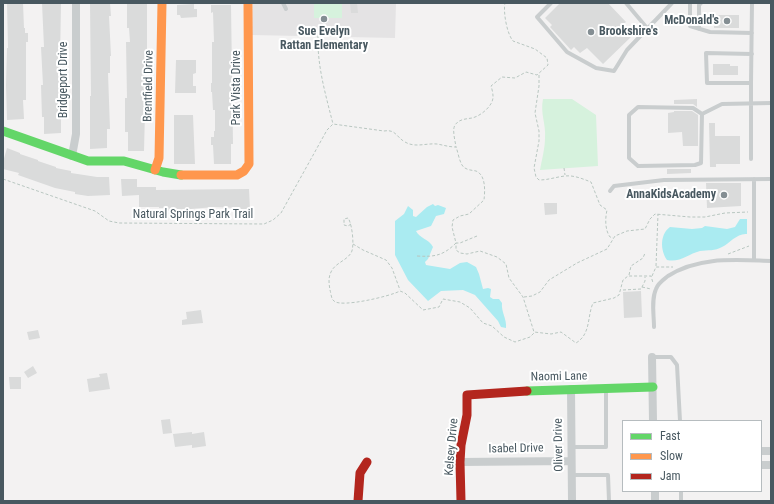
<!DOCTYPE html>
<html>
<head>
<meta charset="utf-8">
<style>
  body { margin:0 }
  #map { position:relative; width:774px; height:504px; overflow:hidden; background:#f3f2f2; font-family:"Roboto Condensed",sans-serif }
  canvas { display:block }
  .frame { position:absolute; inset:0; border:4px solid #485860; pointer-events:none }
  .legend { position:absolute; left:622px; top:420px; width:140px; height:72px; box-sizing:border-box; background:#fff; border:1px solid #b6bcbf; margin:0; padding:5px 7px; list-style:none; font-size:12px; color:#485860 }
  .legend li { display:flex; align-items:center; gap:8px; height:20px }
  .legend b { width:20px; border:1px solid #b6bcbf }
</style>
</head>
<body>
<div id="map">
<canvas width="774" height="504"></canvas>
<div class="frame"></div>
<ul class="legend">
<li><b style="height:5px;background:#63d668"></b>Fast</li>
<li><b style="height:5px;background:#ff974d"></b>Slow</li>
<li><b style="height:5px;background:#b3261e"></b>Jam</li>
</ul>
</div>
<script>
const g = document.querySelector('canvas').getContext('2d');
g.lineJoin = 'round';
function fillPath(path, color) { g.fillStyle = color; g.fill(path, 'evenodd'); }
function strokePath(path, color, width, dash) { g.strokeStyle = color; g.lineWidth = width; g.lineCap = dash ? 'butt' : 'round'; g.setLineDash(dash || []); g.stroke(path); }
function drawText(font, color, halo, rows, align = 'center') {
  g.font = font + ' "Roboto Condensed",sans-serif'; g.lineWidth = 4; g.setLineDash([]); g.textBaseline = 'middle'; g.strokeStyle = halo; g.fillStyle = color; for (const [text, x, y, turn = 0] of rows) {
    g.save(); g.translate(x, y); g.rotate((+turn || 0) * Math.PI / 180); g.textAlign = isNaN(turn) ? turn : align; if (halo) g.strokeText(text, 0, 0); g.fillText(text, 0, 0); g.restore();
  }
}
fillPath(new Path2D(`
  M253,3H396L395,38L252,35Z`), '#e4e3e4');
fillPath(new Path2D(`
  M314,3H342V18H314Z
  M543,99H572L596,115L598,166L540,170C542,159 545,148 545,138C546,123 540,114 543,99Z`), '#d6f2dd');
fillPath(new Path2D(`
  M433,204L435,206L438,205L446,208L444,214L436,216L431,226L416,231C419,238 429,239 433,247L428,259L425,262L426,265L450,269L460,263L467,262L476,267L479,274L483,289L488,288L491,289L490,297L493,299H499L502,303C501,312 507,319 506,328L501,327L498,321L475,295L463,290L441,291L428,301L408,280L395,255V221L404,214L408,206L413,210V216L416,217L427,207Z
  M740,219H747V234C737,233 730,243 722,247C715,251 708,250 700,251C688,254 680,263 667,260C660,250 660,234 670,227L692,229L702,228L705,226L727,229L735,227Z`), '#aaebf1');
fillPath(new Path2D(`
  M7,3H23L24,28H25V33H28V42H26V100H23L24,119L7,120L6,85L7,48H8Z
  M42,3H61L60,61L62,113L61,116V133L44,134V117H42L41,85H43L41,47H44Z
  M90,3H110L111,16H109L111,56H110V73H108L110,129H107V148L90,149V96H91Z
  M127,3H147V56H145V73L144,74L145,111L144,151H128V132H125V98H127L126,42H130L129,28H127Z
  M350,3H357L358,13H351Z
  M560,3H608L626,22L622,25L632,36L603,64L587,48L580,53L574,47L571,50L550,27L552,25L545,18Z
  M194,4V9H197V17L181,18L180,15H177V5Z
  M211,5H231L233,144H231V164H214L213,145H211V137H214V131H215V110H213L212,92H211V83H212V42H214L213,12L211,13Z
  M714,15H739V28H714Z
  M176,60H196V73L193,74V86H196V93H175Z
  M713,64H730V66H738V75H713Z
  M697,99V107L693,104H674V100Z
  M674,111H692L698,115V146H683L682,132L668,133V113L674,112Z
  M174,115H193L195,164H174Z
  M709,123H715V136H740V164H716V167H710Z
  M7,148L20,153V154L38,160V161L56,167V168L71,171V173L97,177H109L110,195L88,196L75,194V192L55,188L18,175L19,173L3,169V162Z
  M667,169H691V173L667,174Z
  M121,179H137V187H156V190L249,189L250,209H236V208L215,207L166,211L165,208H159V207H139V195L122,196Z
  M706,183H741V206L707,208Z
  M544,203H557V214L545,215Z
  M641,291L642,317L624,318L623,292Z
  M201,310L203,323L182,325V320L187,319L186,312Z
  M38,330L40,338L29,340L27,332Z
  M33,366L37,373L28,378L24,372Z
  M107,373L110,389L89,392L87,379L100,377L99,374Z
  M9,377H21V389H10Z
  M170,419L172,433L163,434L161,420Z
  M192,432V434L204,432L206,446L192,448V445L175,447L173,434Z`), '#dadbdb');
strokePath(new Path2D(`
  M318,36C317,66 326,96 333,124
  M539,75V86L535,113L539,131V141L534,168L536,177L539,180C548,180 556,177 565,176C574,175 583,179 591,182L600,205L607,210C605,219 605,230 610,237L613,238
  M564,168L565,175
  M3,179L95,211L109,221L119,223L264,224L273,220L281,213L327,130L333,124L384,131C396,129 396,137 405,142C415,148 426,143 437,144C443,145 449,147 456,147C455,140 452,130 455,125C459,119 466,119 472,118C481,116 494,105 493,96C493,93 492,89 491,86L502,77L515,78L526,72L537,75L548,65L547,58L535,49L513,41C507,34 503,12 505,3
  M351,224L348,226L344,225V219L348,218C352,223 355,247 351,253C346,261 335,263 331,272C328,278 329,284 330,290C331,293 331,299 334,301C341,308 391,296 400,291L405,293L423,310L439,307L443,299L460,302L470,308L483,323L492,326L504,337L515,342L530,337L534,333
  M477,236L460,243H456V250L460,253L467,254L480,251L497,257L506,264L509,278L523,297L534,332L551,334L561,332L576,343C591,334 587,317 593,303L614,298L619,295L623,280L628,276H651L653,283
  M353,244L363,250L386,260L392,268L400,290
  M728,254L749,246
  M417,256C434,257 443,256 456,243L452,227L453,220L460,216L469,214L484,200C485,191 486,175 476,171C471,170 465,170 462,165C459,160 458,152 456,147
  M656,266L658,214
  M629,275L631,266L643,258L645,253
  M652,276L656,267H673
  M642,287L651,289
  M623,290L641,289L645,281V277
  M524,297L532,296L540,292L549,280L577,263L607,249L615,236L627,231L645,229L650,219L655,214L690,217H705L725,213L748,212`), '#b8c6c0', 1, [3, 2]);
strokePath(new Path2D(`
  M283,3L286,9
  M551,3L537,17L567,52L596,68L614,71L627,50L672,3
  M626,3L647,28
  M690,3V26L710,32L752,33
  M699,29V5L701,3
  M752,54L706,53L707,83H751L752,3
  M638,107L693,108L702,114L701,163L695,165L638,166L629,158V115Z
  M702,114L722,104L771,103
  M751,159V83
  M610,191L614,186L664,180L771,179
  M754,260V179
  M654,327C654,315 651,300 656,289C658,283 663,280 668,276C699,256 736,260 771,261
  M652,357H671L677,365L680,421
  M572,447H606V390
  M572,475H608L609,501
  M681,501V491`), '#c9cdce', 4);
strokePath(new Path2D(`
  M72,156L76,134V3
  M652,357L653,421
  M571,389L572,501
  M761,451H771
  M460,462L571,461
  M761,465H771
  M655,491V501`), '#c9cdce', 8);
strokePath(new Path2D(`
  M3,131L88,161H124L163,172L181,175
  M527,391L653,387`), '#63d668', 9);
strokePath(new Path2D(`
  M155,170L159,158L162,3
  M181,175H237L244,171L249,164L248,3`), '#ff974d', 9);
strokePath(new Path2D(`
  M358,501L360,473L367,462
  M461,501L460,462L461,445L467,415V395L527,391`), '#b3261e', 9);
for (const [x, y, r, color] of [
  [324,19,4,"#848e93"],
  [727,21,4,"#848e93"],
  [591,32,4,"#848e93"],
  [724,195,4,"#848e93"]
]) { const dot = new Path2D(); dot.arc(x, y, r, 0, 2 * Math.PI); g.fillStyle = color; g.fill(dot); strokePath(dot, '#fff', 1.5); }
drawText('bold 12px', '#485860', '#fff', [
  ["McDonald's",719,21],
  ["Sue Evelyn",324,32,"center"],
  ["Rattan Elementary",324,46,"center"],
  ["Brookshire's",599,32,"left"],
  ["AnnaKidsAcademy",716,195]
], 'right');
drawText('12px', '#485860', '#fff', [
  ["Bridgeport Drive",64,80,-90],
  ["Brentfield Drive",149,86,-89],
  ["Park Vista Drive",237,88,-90],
  ["Natural Springs Park Trail",193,215],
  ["Naomi Lane",559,377,-1],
  ["Oliver Drive",559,445,-91],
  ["Kelsey Drive",452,447,-85],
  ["Isabel Drive",516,449,-1]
]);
</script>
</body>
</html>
